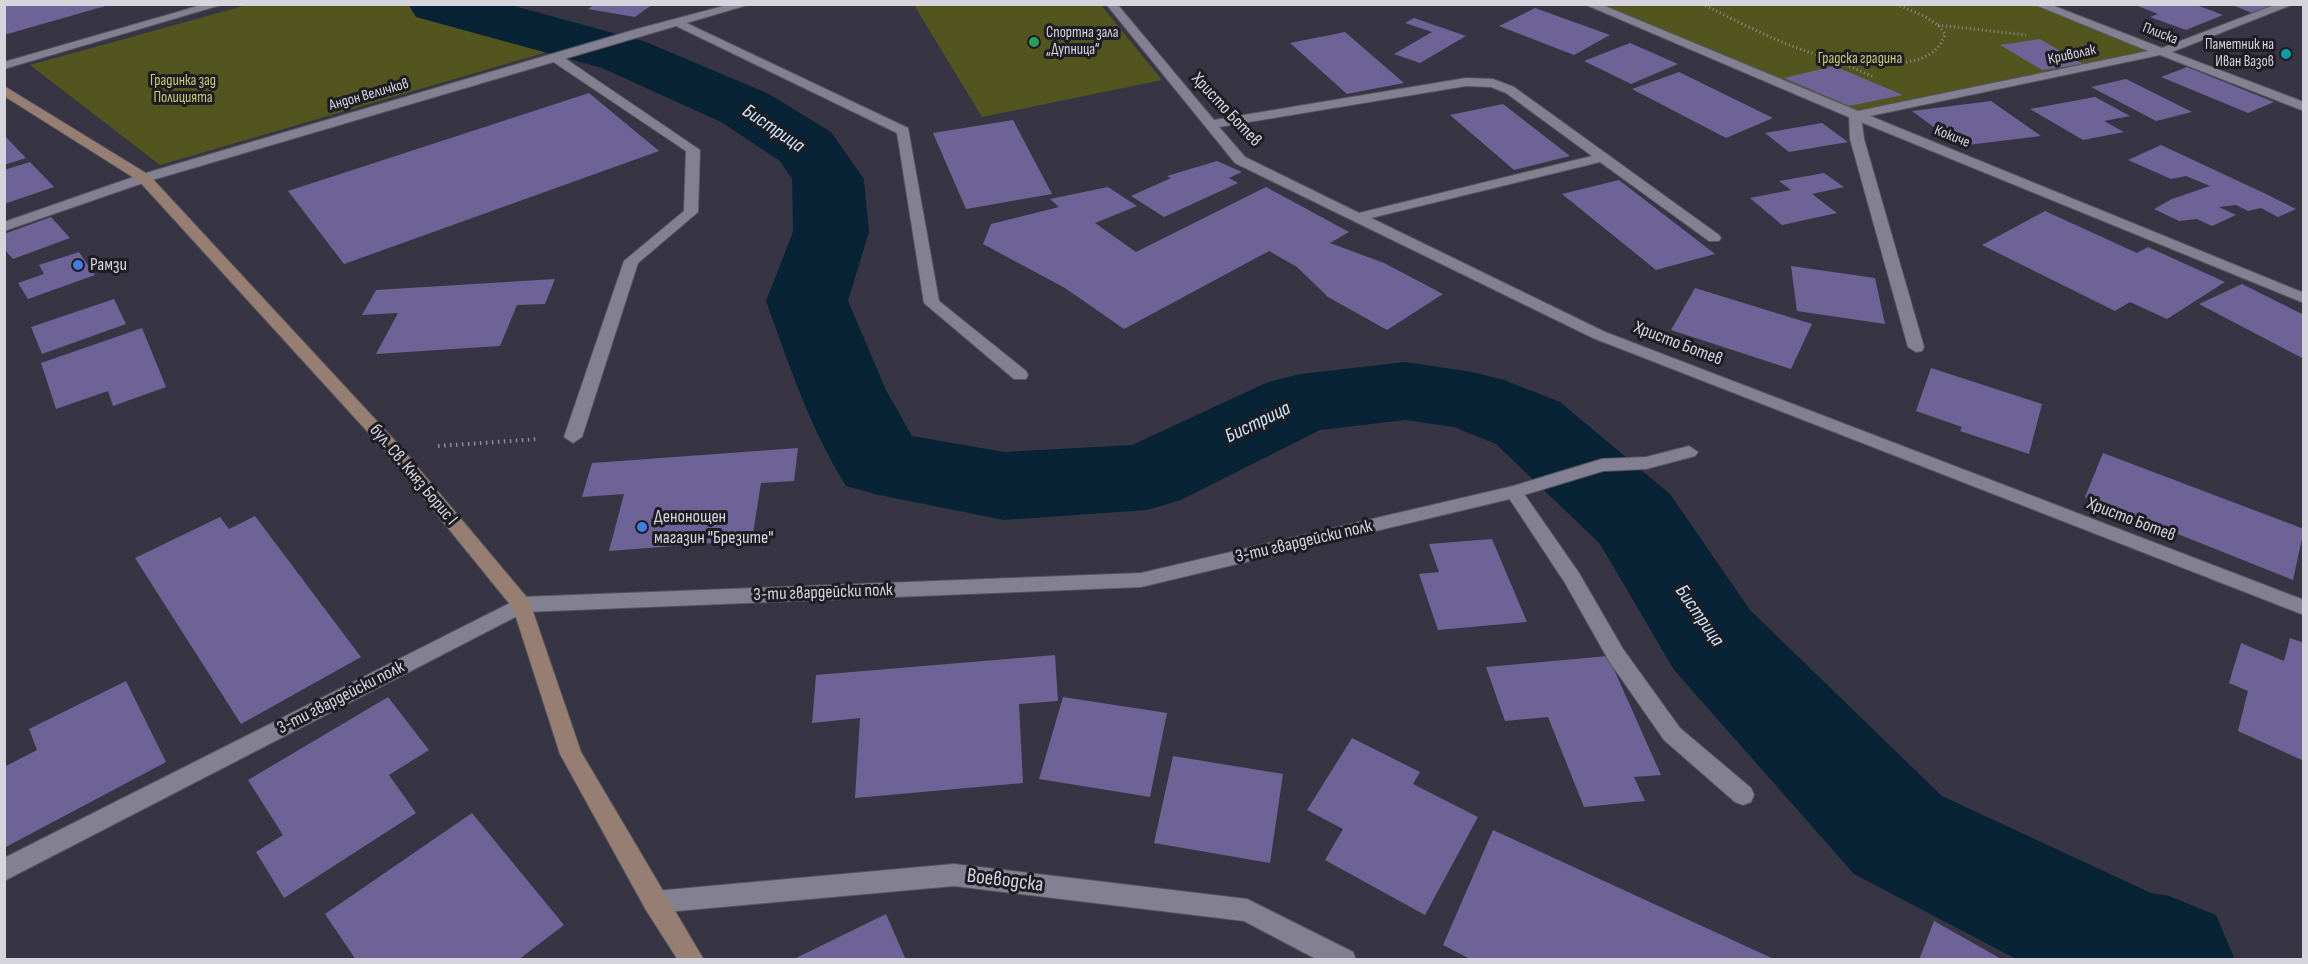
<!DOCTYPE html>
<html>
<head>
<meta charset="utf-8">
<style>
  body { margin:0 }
  #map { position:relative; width:2308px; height:964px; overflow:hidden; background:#373543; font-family:"Sofia Sans Condensed",sans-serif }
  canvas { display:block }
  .frame { position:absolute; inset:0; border:6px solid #d6d5de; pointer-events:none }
</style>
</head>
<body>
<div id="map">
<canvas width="2308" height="964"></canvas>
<div class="frame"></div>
</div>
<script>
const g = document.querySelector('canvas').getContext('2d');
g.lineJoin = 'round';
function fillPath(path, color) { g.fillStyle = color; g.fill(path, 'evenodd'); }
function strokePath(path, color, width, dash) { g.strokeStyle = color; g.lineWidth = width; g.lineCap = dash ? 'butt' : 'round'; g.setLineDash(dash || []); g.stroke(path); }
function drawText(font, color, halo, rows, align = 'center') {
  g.font = font + ' "Sofia Sans Condensed",sans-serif'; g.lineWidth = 6; g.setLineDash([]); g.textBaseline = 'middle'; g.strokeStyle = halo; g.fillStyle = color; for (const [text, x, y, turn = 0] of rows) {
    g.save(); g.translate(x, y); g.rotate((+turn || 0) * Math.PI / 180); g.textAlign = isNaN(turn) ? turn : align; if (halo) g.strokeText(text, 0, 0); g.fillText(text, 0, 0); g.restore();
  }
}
fillPath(new Path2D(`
  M247,5H413L422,13L482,24L564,47L160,165L30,65Z
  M914,5H1101L1162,80L982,117Z
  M1589,5H2038L2164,51L1855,115Z`), '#53551e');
fillPath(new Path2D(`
  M408,4H507L646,42L769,94L831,132L864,179L869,232L848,301L886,390L912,436L1004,452L1132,445L1268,382L1300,374L1405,362L1472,372L1504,380L1560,402L1670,494L1750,610L1942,796L2151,893L2169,896L2216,915L2235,960H2018L1854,874L1674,670L1600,544L1496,444L1454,427L1405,420L1320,430L1181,500L1147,510L1004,520L879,495L846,486C810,428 789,365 766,301L793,232L792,179L780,161L721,122L602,68L416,17Z`), '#072335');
fillPath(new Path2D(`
  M4,4L12,6L109,5L4,35Z
  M595,4H653L635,17L588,9Z
  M2133,4H2194L2223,15L2186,30L2150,17L2158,14Z
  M2230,4H2277V5L2252,13Z
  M1535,8L1610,35L1574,55L1499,26Z
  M1414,18L1466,36L1420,63L1394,54L1432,32L1405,23Z
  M1345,32L1404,83L1347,94L1290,43Z
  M2040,39L2083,64L2042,70L2000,45Z
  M1630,43L1678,64L1631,84L1584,61Z
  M1834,66L1903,95L1849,106L1784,78Z
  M2187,67L2274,102L2248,113L2161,77Z
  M1679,72L1773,118L1726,138L1632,89Z
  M2126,79L2192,112L2156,121L2091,87Z
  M589,93L659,151L344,264L288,191Z
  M2095,97L2130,116L2104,121L2124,132L2083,140L2030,109Z
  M1991,101L2041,136L1959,146L1912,111Z
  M1503,104L1570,156L1514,170L1450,115Z
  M1013,120L1052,194L966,209L933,133Z
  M1822,123L1848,142L1789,152L1765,133Z
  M4,135L26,158L4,165Z
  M2161,145L2266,194L2296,209L2278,217L2261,208L2248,211L2236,205L2219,207L2236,215L2212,226L2197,219L2179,221L2154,209L2172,199L2210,186L2186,176L2171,179L2128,160Z
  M1217,161L1242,172L1229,178L1238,183L1164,217L1131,196L1171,178L1167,176Z
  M30,162L54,187L4,204V170Z
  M1824,173L1844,187L1812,194L1837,213L1782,225L1750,198L1791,190L1779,181Z
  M1619,180L1715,254L1656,270L1562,194Z
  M1108,187L1137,206L1095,223L1136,252L1266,187L1349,232L1330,243L1384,263L1443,294L1387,330L1328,297L1297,267L1269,251L1124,329L1065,288L983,244L991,224L1059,207L1050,199Z
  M2045,211L2137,253L2148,247L2225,282L2167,319L2130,302L2115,311L1982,245Z
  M51,217L70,238L13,259L4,249V234Z
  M79,252L95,275L28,299L18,283L44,274L39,265Z
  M1791,266L1875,278L1885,324L1797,311Z
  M555,279L545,304L517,305L500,346L376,354L398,313L362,315L376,290Z
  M2242,284L2304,315V359L2199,304Z
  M1695,288L1812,324L1791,369L1671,330Z
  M114,299L126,324L42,354L31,327Z
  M142,328L166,387L113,406L108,391L56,409L41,363Z
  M1931,368L2042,404L2029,454L1960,431L1962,427L1916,411Z
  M798,448L794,481L761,483L752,540L609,551L624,494L582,497L592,463Z
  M2103,453L2304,529L2293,580L2085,497Z
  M255,516L361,657L241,724L135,558L220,517L229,529Z
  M1492,539L1527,622L1438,630L1419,574L1439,572L1429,544Z
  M2290,638L2304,643V761L2238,731L2248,691L2229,683L2241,643L2284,661Z
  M1055,655L1058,701L1019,704L1023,783L855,798L860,718L812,723L816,675Z
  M1608,656L1661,775L1634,777L1645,801L1584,807L1548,717L1505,721L1486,667Z
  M126,681L166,762L4,848V767L37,750L29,729Z
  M388,697L429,750L389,775L416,813L284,898L256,852L283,835L248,780Z
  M1063,697L1167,713L1150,797L1039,779Z
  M1352,738L1420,772L1413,784L1478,817L1425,915L1325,860L1343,829L1307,810Z
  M1173,756L1283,774L1270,863L1154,843Z
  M472,813L564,925L518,960H356L325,914Z
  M1493,830L1776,960H1472L1443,945Z
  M886,914L906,960H792Z
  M1934,921L2003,960H1919Z`), '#6e6396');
const lane = new Path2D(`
  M672,20H680L908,128L939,301L1026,371L1028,375L1026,379H1014L924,303L897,133L672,24Z
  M552,55H560L700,150L698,212L638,263L582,437L573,443L564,437L624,261L684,211L686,151L552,61Z
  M1855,111L1861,115L1864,139L1924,347L1922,351L1916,352L1908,347L1850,139L1849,115Z
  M1514,486L1520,488L1579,573L1623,649L1680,728L1751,788L1754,795L1751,802L1743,805L1735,802L1664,740L1609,661L1565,583L1505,492L1508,488Z`);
const street = new Path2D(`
  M205,4H224L4,69V62Z
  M731,4H751L149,181L4,231V222L139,175L637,29Z
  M1106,4H1117L1214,120L1466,78L1493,79L1514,87L1719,235L1721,238L1719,241H1709L1600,162L1371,218L1605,332L2304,600V615L1593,338L1235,163ZM1466,86L1491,87L1506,93L1592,156L1359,213L1245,157L1219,127Z
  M1584,4H1600L1858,111L2148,51L2033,4H2049L2162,48L2277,4H2294L2172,52L2304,102V111L2160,55L1870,116L2304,293V303L1851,118Z
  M1689,446L1698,452L1695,456L1646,469L1603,471L1514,498L1141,587L525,612L4,881V858L522,597L1141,573L1513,486L1602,459L1646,457Z
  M954,864L1247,899L1353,952L1356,960H1318L1244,921L954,886L655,913L646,910L643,902L646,894L655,891Z`);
const secondary = new Path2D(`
  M4,86L149,175L399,445L529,600L581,752L704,960H678L646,910L560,754L513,608L387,453L139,181L4,96Z`);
strokePath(lane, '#56545f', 2);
strokePath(street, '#56545f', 2);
strokePath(secondary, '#56545f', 2);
strokePath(new Path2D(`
  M1702,4C1766,35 1832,74 1907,62C1924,59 1939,53 1945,34L1938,25L1924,16L1896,4
  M1938,25L2026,35
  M1842,63L1874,77`), '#8d8c97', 3, [1, 3]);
strokePath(new Path2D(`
  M438,446L539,439`), '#8d8c97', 4, [1.5, 4.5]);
fillPath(lane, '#838091');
fillPath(street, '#838091');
fillPath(secondary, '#967e73');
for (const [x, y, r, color] of [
  [1034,42,6,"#2e9e5b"],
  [2286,54,6,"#0f9aa8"],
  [78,265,6,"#3f7fe0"],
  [642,527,6,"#3f7fe0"]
]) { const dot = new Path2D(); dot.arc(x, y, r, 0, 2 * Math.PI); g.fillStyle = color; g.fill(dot); strokePath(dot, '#1e1d24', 2); }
drawText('15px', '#d6d5de', '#1e1d24', [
  ["Спортна зала",1046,33],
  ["„Дупница“",1046,50],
  ["Паметник на",2274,45,"right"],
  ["Иван Вазов",2274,62,"right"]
], 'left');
drawText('15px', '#d6d5de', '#1e1d24', [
  ["Плиска",2160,34,21],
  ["Криволак",2072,55,-12],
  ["Андон Величков",369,95,-16],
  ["Кокиче",1952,137,22]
]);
drawText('15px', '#c6cb75', '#1e1d24', [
  ["Градска градина",1860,59],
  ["Градинка зад",183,81],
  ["Полицията",183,98]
]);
drawText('18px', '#d6d5de', '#1e1d24', [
  ["Христо Ботев",1226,110,47],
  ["Христо Ботев",1678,344,21],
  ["бул. Св. Княз Борис I",413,475,50],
  ["Христо Ботев",2131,520,21],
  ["3-ти гвардейски полк",1304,542,-13],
  ["3-ти гвардейски полк",823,593,-2],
  ["3-ти гвардейски полк",341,698,-27]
]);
drawText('18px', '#d6d5de', '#1e1d24', [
  ["Рамзи",90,265],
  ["Денонощен",654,517],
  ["магазин \"Брезите\"",654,538]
], 'left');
drawText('italic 20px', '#cae8fe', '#1e1d24', [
  ["Бистрица",773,129,34],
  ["Бистрица",1258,423,-26],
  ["Бистрица",1699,616,55]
]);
drawText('21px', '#d6d5de', '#1e1d24', [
  ["Воеводска",1005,881,7]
]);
</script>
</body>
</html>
